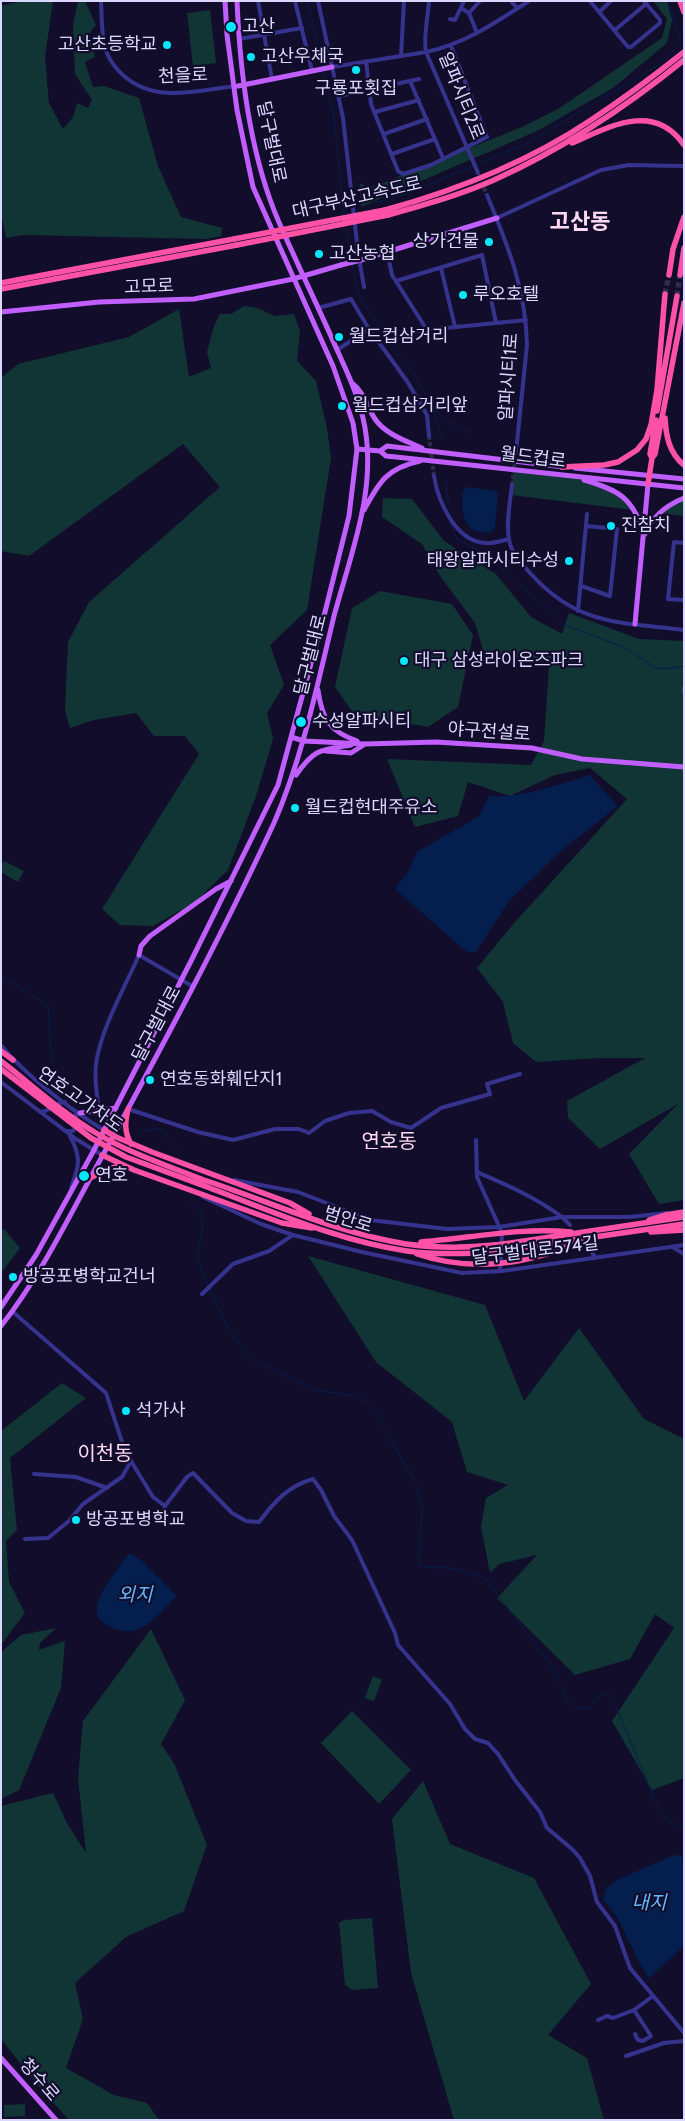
<!DOCTYPE html>
<html>
<head>
<meta charset="utf-8">
<style>
  body { margin:0 }
  #map { position:relative; width:685px; height:2121px; overflow:hidden; background:#120d2b; font-family:Cabin,sans-serif }
  canvas { display:block }
  .frame { position:absolute; inset:0; border:2px solid #dbd7ff; pointer-events:none }
</style>
</head>
<body>
<div id="map">
<canvas width="685" height="2121"></canvas>
<div class="frame"></div>
</div>
<script>
const g = document.querySelector('canvas').getContext('2d');
g.lineJoin = 'round';
function fillPath(path, color) { g.fillStyle = color; g.fill(path, 'evenodd'); }
function strokePath(path, color, width, dash) { g.strokeStyle = color; g.lineWidth = width; g.lineCap = dash ? 'butt' : 'round'; g.setLineDash(dash || []); g.stroke(path); }
function drawText(font, color, halo, rows, align = 'center') {
  g.font = font + ' Cabin,"Noto Sans KR",sans-serif'; g.lineWidth = 4.5; g.setLineDash([]); g.textBaseline = 'middle'; g.strokeStyle = halo; g.fillStyle = color; for (const [text, x, y, turn = 0] of rows) {
    g.save(); g.translate(x, y); g.rotate((+turn || 0) * Math.PI / 180); g.textAlign = isNaN(turn) ? turn : align; if (halo) g.strokeText(text, 0, 0); g.fillText(text, 0, 0); g.restore();
  }
}
fillPath(new Path2D(`
  M23,1H53L45,57L47,81L49,103L63,129L73,117L77,103L88,108L92,100L75,74L73,25L78,1H85L96,25L89,34L95,57L85,62L93,87L104,86L139,98L158,166L181,217L222,228L221,236L207,239L23,235L6,238L1,213V6Z
  M653,1H667L672,20L667,43L613,88L537,131L361,207L360,183L370,188L522,127L558,109L662,38L667,19Z
  M210,10L216,63L193,66L187,13Z
  M244,306L257,308L275,316L294,314L300,331L297,361L316,381L327,428L331,458L307,610L270,645L284,685L267,713L273,739L256,796L228,870L194,903L153,926L120,925L102,909L199,754L185,736H154L136,713L94,720L70,728L65,710L68,642L89,602L220,487L183,444L29,556L1,551V378L18,364L129,337L179,309L189,377L211,368L207,352L214,326L220,314H231Z
  M514,470L569,476L610,487L633,510L511,495Z
  M383,498L412,499L444,541L496,574L531,617L562,634L569,613L639,639L684,641V1200L659,1204L629,1154L678,1104L600,1149L568,1118L567,1101L645,1058H600L536,1062L513,1043L503,1002L477,968L515,922L627,799L590,768L555,775L510,796L468,782L458,816L415,827L387,759L531,765L544,741L549,666L485,656L475,623L440,576L422,544L382,517Z
  M684,498V516L660,513Z
  M380,591L452,604L473,635L458,707L428,727L354,714L335,687L352,608Z
  M4,861L24,871L18,882L1,872V866Z
  M4,1229L20,1248L1,1273V1230Z
  M308,1256L485,1305L524,1401L579,1328L644,1419L684,1439V1778L652,1790L612,1721L674,1628L655,1614L630,1659L575,1675L497,1598L537,1555L499,1564L490,1573L481,1527L486,1498L508,1485L467,1472L452,1422L376,1362Z
  M62,1383L86,1398L10,1458L17,1530L6,1541L9,1582L25,1613L1,1645V1431Z
  M56,1628L40,1643L39,1650L65,1641L61,1688L19,1790L1,1799V1652L21,1635Z
  M151,1629L185,1700L161,1744L174,1763L207,1845L184,1911L126,1937L75,1983L83,2019L66,2068L114,2095L147,2103L159,2120H69L39,2087L1,2039V1806L53,1793L67,1823L86,1853L78,1778L83,1721Z
  M373,1676L382,1680L374,1701L365,1698Z
  M352,1711L411,1770L379,1804L321,1743Z
  M423,1781L450,1844L534,1878L591,1984L548,2035L587,2058L604,2120H454L411,1973L392,1819Z
  M372,1918L378,1988L352,1990L345,1985L339,1923L344,1920Z
  M25,2104V2116L4,2117V2105Z`), '#103534');
fillPath(new Path2D(`
  M466,487L498,491L495,528L492,532C468,535 463,522 462,501C462,495 462,491 466,487Z
  M590,775L618,806L562,850L509,901L476,952H467L395,889L408,872L417,852L479,816L489,796C523,798 557,785 590,775Z
  M130,1553L142,1561L177,1596C166,1606 151,1626 135,1630C128,1632 116,1631 109,1626C104,1623 98,1619 97,1613C94,1597 120,1565 130,1553Z
  M674,1855L682,1856L684,1866V1946L649,1978L640,1964L617,1917L603,1899L606,1888L617,1880Z`), '#041f4d');
strokePath(new Path2D(`
  M308,1L323,67
  M324,71L334,119L344,215
  M374,203L404,195L528,143L662,63L681,42L668,1
  M346,227L351,260
  M352,263L360,298L416,378L434,409L441,439
  M435,410L451,423L472,433
  M445,478L449,507
  M450,522L457,539L488,556L563,624L623,647L656,668L666,669L684,666
  M1,977L48,1005L52,1064
  M142,1131L160,1128L174,1144L179,1154
  M189,1200L200,1211L203,1226L197,1258L208,1286
  M210,1290L229,1330L251,1359L315,1390L355,1396L372,1406L416,1484L422,1507L419,1564C432,1570 438,1567 450,1568C462,1570 474,1576 485,1578L548,1661L558,1678L566,1700L579,1709L590,1708L597,1697L610,1692L655,1801L665,1819L684,1828`), '#041f4d', 1);
strokePath(new Path2D(`
  M479,177L487,195
  M429,436L434,476
  M512,485L516,452
  M582,1240L590,1250`), '#302b4b', 4, [4, 2]);
strokePath(new Path2D(`
  M665,294L669,275
  M677,296L680,275`), '#302b4b', 5.5, [5.5, 3]);
strokePath(new Path2D(`
  M101,1C102,17 101,36 106,51C110,61 117,70 124,76C156,104 198,90 236,86
  M258,1L272,79
  M295,1L312,71
  M318,1L343,118L358,252L364,287
  M511,1L517,8
  M590,1L628,47H631L660,23V20L644,1
  M461,8L469,13L477,33
  M599,12L611,1
  M469,13L480,1
  M450,19L455,20L464,1
  M615,30L646,4
  M239,39L302,28
  M401,56L404,1
  M366,61L371,104L398,171L403,174L431,165L487,137L451,46
  M332,67L426,52C423,39 428,16 429,1
  M410,81L443,158
  M339,96L419,79
  M375,112L419,100
  M384,134L427,119
  M392,154L435,139
  M478,173L426,52C465,44 496,22 529,1
  M487,195C508,246 526,290 527,345L516,452
  M497,218L601,170L629,165L683,166
  M387,251L392,275L427,330
  M441,268L455,327
  M396,281L482,255L496,323
  M318,308L351,299L369,329L407,381L423,408L427,415L429,436
  M416,331L526,320
  M337,350L369,329
  M434,476C438,501 455,541 485,543C493,544 501,541 509,539
  M512,485C510,502 506,521 509,539C511,553 521,563 531,574C578,626 620,622 684,630
  M684,543L674,542L668,599L684,600
  M581,586L610,596L617,529L586,526
  M578,611L587,514
  M684,688V693
  M1,1045C23,1073 73,1112 104,1130
  M1,1082L76,1139L102,1155
  M128,1109L198,1132L233,1140L275,1129H299L309,1133L325,1121L349,1113L372,1111L391,1122L411,1128L441,1108L490,1094L487,1084L520,1074
  M99,1110C97,1095 94,1080 96,1064C100,1031 125,987 139,955L192,986
  M40,1112C50,1112 55,1102 65,1102
  M66,1131H73L76,1126V1111
  M70,1136C82,1158 79,1166 71,1188
  M476,1140L477,1177L502,1233L500,1271
  M477,1172C507,1185 535,1197 562,1217
  M234,1180L298,1192L370,1220L447,1229L499,1227L562,1217
  M203,1197L261,1224L293,1235
  M570,1225L562,1217H629L667,1213
  M674,1248L684,1254
  M590,1250L596,1258
  M202,1294L233,1264L269,1251L293,1235L362,1252L462,1273L502,1271L684,1245
  M13,1312L106,1393L122,1442L131,1461L153,1497L165,1506L164,1514
  M34,1474L76,1477L107,1488
  M165,1506L187,1477L193,1473L232,1513L246,1521L259,1522C274,1502 288,1486 313,1479L321,1490L334,1516L352,1540L395,1633L398,1645L450,1704L465,1729L475,1739L488,1743L498,1754L515,1780L540,1812L547,1828L572,1849L580,1858L590,1876L597,1902L615,1926L630,1968L684,2033
  M25,1539L48,1538L69,1521L83,1504L122,1477L131,1461
  M634,2010L651,2036L643,2041L638,2040L635,2034
  M598,2020L607,2016L613,2018L634,2010L653,1996
  M626,2056L664,2043L684,2041`), '#36338f', 4);
strokePath(new Path2D(`
  M238,86L332,67
  M361,260L497,218
  M1,312L99,302L194,299L293,279L341,265
  M352,383C364,392 367,407 375,419C385,434 406,441 422,448
  M357,449L380,451L386,456L396,457L684,488
  M380,451L387,446L564,467
  M575,468L684,479
  M584,480C616,489 633,497 643,532
  M364,510C379,482 387,468 420,461
  M645,534C652,517 667,505 684,498
  M635,624L648,484
  M318,690C322,719 329,731 357,741
  M291,737L304,741L365,744L436,742L532,748L582,759L684,767
  M326,751L351,753L365,744
  M296,775C314,749 320,750 351,745
  M139,955L141,946L150,936L216,889L231,881
  M80,1113L116,1108
  M1,1307L36,1255L94,1150L191,961L278,785L325,612L349,516L357,449L353,423L333,366L253,187L237,110L227,35L225,1
  M1,1326C43,1273 71,1212 104,1153C163,1045 222,935 274,823C303,756 317,686 334,616C351,553 379,485 363,418C356,388 342,362 330,334C313,296 295,259 278,220C250,154 240,73 237,1
  M1,2058L56,2120`), '#c15eff', 5);
strokePath(new Path2D(`
  M680,1L684,12
  M572,143C609,127 654,101 684,145
  M385,210C458,190 528,162 591,120C623,99 654,76 684,52
  M388,215C424,205 460,195 494,180C563,149 625,108 684,60
  M669,275L673,249L684,217
  M680,275L684,248
  M1,283L234,239
  M1,289L237,245
  M657,411L677,296
  M665,418C666,436 669,453 684,465
  M652,458L655,454L684,303
  M562,467L604,465L618,462L637,450L646,439L651,425L657,390L665,294
  M648,484L652,458L650,454L656,420
  M1,1051L13,1060
  M128,1109C125,1123 124,1131 131,1144
  M104,1130L116,1137L152,1152L290,1203L309,1214
  M102,1155L134,1170L282,1223L312,1228
  M90,1178L111,1168L121,1166
  M201,1179C269,1201 336,1233 406,1244C435,1248 465,1248 494,1245
  M199,1184C265,1208 336,1241 407,1251C436,1255 465,1254 494,1252
  M649,1220L665,1215L684,1212
  M651,1232L684,1230
  M421,1242C471,1238 521,1227 571,1232
  M504,1244L684,1217
  M505,1250L684,1224
  M417,1254C473,1273 533,1264 585,1239`), '#ff52a7', 5.5);
strokePath(new Path2D(`
  M341,265L361,260`), '#c15eff', 5);
strokePath(new Path2D(`
  M234,239L385,210
  M237,245L388,215
  M1,1061C32,1085 62,1113 96,1133C129,1153 166,1165 201,1179
  M1,1069L91,1138L126,1157L199,1184
  M494,1245L504,1244
  M494,1252L505,1250`), '#ff52a7', 5.5);
for (const [x, y, r, color] of [
  [231,27,6,"#03e8ff"],
  [167,45,5,"#03e8ff"],
  [251,57,5,"#03e8ff"],
  [356,70,5,"#03e8ff"],
  [489,242,5,"#03e8ff"],
  [319,254,5,"#03e8ff"],
  [463,295,5,"#03e8ff"],
  [339,337,5,"#03e8ff"],
  [342,406,5,"#03e8ff"],
  [611,526,5,"#03e8ff"],
  [569,561,5,"#03e8ff"],
  [404,661,5,"#03e8ff"],
  [301,722,6,"#03e8ff"],
  [295,808,5,"#03e8ff"],
  [150,1080,5,"#03e8ff"],
  [84,1176,6,"#03e8ff"],
  [13,1277,5,"#03e8ff"],
  [126,1411,5,"#03e8ff"],
  [76,1520,5,"#03e8ff"]
]) { const dot = new Path2D(); dot.arc(x, y, r, 0, 2 * Math.PI); g.fillStyle = color; g.fill(dot); strokePath(dot, '#120d2b', 2); }
drawText('18px', '#dbd7ff', '#120d2b', [
  ["고산",242,27],
  ["고산초등학교",157,45,"right"],
  ["고산우체국",261,57],
  ["구룡포횟집",356,89,"center"],
  ["상가건물",479,242,"right"],
  ["고산농협",329,254],
  ["루오호텔",473,295],
  ["월드컵삼거리",349,337],
  ["월드컵삼거리앞",352,406],
  ["진참치",621,526],
  ["태왕알파시티수성",559,561,"right"],
  ["대구 삼성라이온즈파크",414,661],
  ["수성알파시티",312,722],
  ["월드컵현대주유소",305,808],
  ["연호동화훼단지1",160,1080],
  ["연호",95,1176],
  ["방공포병학교건너",23,1277],
  ["석가사",136,1411],
  ["방공포병학교",86,1520]
], 'left');
drawText('18px', '#dbd7ff', '#120d2b', [
  ["천을로",183,76,-2],
  ["알파시티2로",461,96,68],
  ["달구벌대로",271,142,78],
  ["대구부산고속도로",357,198,-13],
  ["고모로",149,287,-2],
  ["알파시티1로",509,377,-86],
  ["월드컵로",533,458,7],
  ["달구벌대로",311,655,-76],
  ["야구전설로",489,732,4],
  ["달구벌대로",157,1024,-62],
  ["연호고가차도",80,1100,35],
  ["범안로",348,1220,17],
  ["달구벌대로574길",535,1251,-7],
  ["청수로",39,2080,49]
]);
drawText('italic 19px', '#65b9ff', '#120d2b', [
  ["외지",135,1595],
  ["내지",649,1903]
]);
drawText('20px', '#ffd9f2', '#120d2b', [
  ["연호동",389,1142],
  ["이천동",105,1454]
]);
drawText('bold 22px', '#ffd9f2', '#120d2b', [
  ["고산동",580,223]
]);
</script>
</body>
</html>
